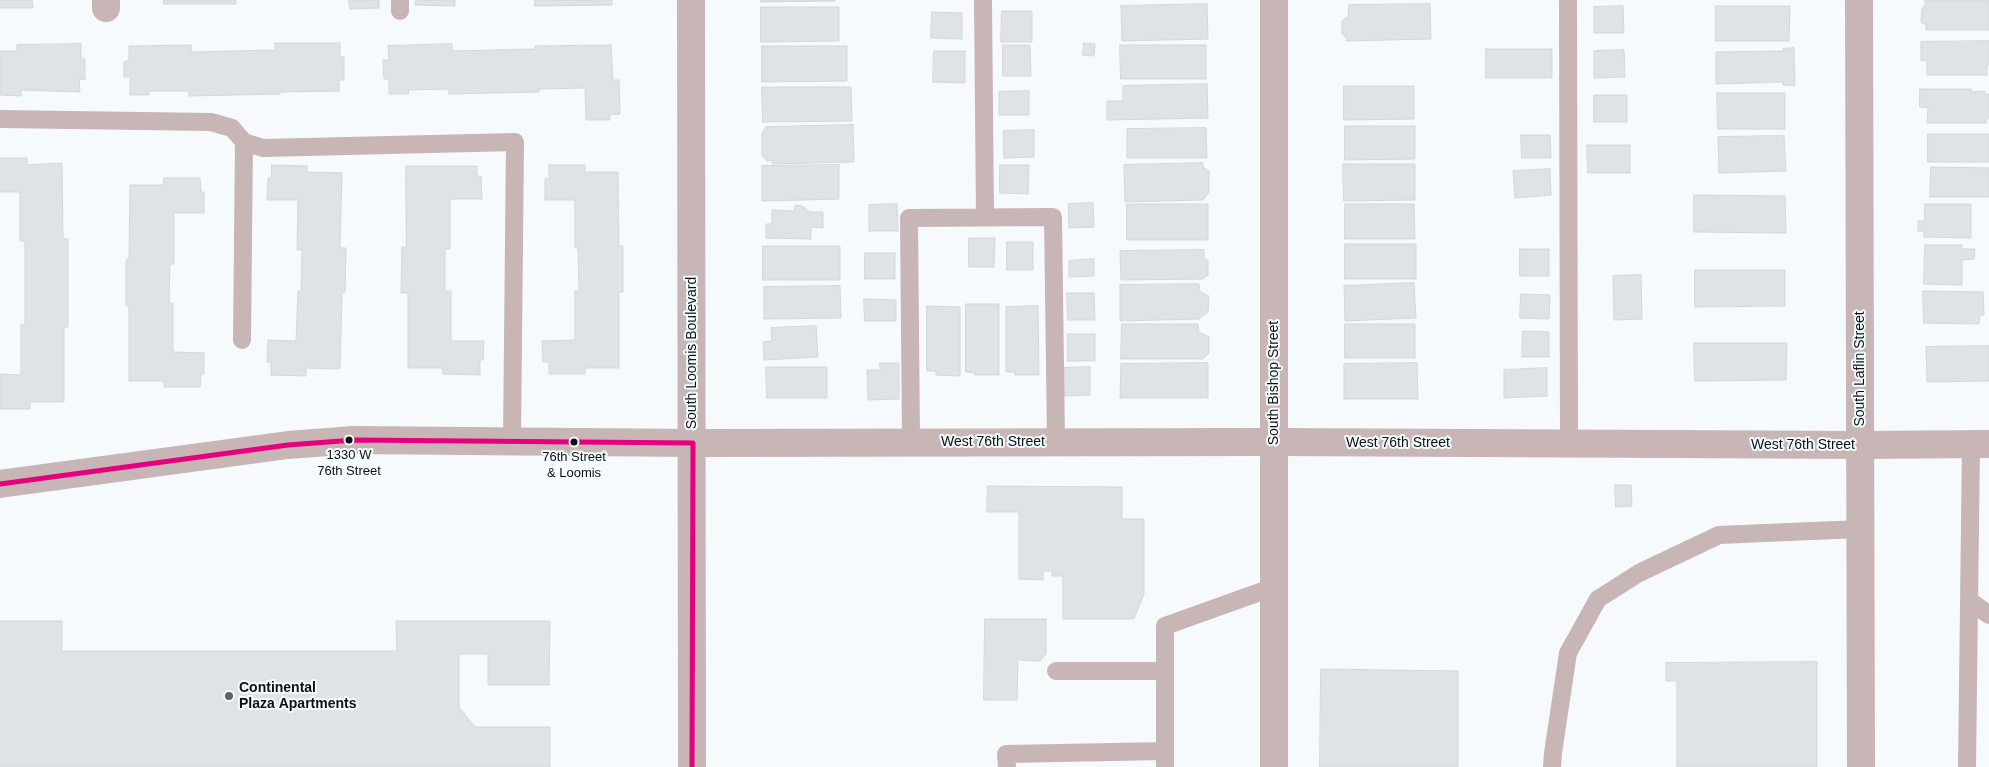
<!DOCTYPE html>
<html>
<head>
<meta charset="utf-8">
<style>
  body { margin:0 }
  canvas { display:block; background:#f6fafc }
</style>
</head>
<body>
<canvas width="1989" height="767"></canvas>
<script>
const g = document.querySelector('canvas').getContext('2d');
g.lineJoin = 'round';
function fillPath(path, color) { g.fillStyle = color; g.fill(path, 'evenodd'); }
function strokePath(path, color, width, dash) { g.strokeStyle = color; g.lineWidth = width; g.lineCap = dash ? 'butt' : 'round'; g.setLineDash(dash || []); g.stroke(path); }
function drawText(font, color, halo, rows, align = 'center') {
  g.font = font + ' Arial,sans-serif'; g.lineWidth = 4; g.setLineDash([]); g.textBaseline = 'middle'; g.strokeStyle = halo; g.fillStyle = color; for (const [text, x, y, turn = 0] of rows) {
    g.save(); g.translate(x, y); g.rotate((+turn || 0) * Math.PI / 180); g.textAlign = isNaN(turn) ? turn : align; if (halo) g.strokeText(text, 0, 0); g.fillText(text, 0, 0); g.restore();
  }
}
const building = new Path2D(`
  M0,0H32L33,8H0Z
  M164,0H236V4H164Z
  M349,0H379V8L350,9Z
  M416,0H455V6L415,5Z
  M535,0H612V5L535,6Z
  M761,0H835V1L761,2Z
  M1925,0H1989V30H1926V25L1921,22L1922,9L1925,5Z
  M1207,4L1208,39L1122,41L1121,6Z
  M1430,4L1431,39L1346,41L1347,38L1342,34V21L1348,16L1349,5Z
  M1623,6L1624,33H1594V7Z
  M1716,6H1790L1789,41H1716Z
  M761,7H839V41L761,42Z
  M1002,11H1032V42H1001Z
  M932,12L962,13V39L931,38Z
  M1989,41V65H1987V75H1927V60L1921,61V42Z
  M275,43H340V57H344V80H339V91L280,92V94L189,96V91H149V95H130V77H124V62L129,60V46L192,45L191,52L275,50Z
  M1084,43L1095,44L1094,56L1083,55Z
  M81,44V59H85V80L79,79L80,92L21,90V96L0,95V51H17V45Z
  M452,44V51L535,49V46L611,45L613,80H619L620,114L609,115L610,120H586L585,88L539,89V92L449,94V89L408,90L409,94H389V79H384L383,60H389L388,46Z
  M1003,45H1030L1031,76H1003Z
  M1120,45H1206V79H1121Z
  M762,46H847V81L762,82Z
  M1794,48L1795,86L1783,85V82L1716,84V52L1783,51V49Z
  M1486,49H1552V78H1486Z
  M1624,50L1625,77L1594,78V51Z
  M934,51H965V83L933,82Z
  M1207,84L1208,118L1107,120V101H1123V86Z
  M1344,86H1414V119L1344,120Z
  M762,87H851L852,121L763,122Z
  M1920,89H1971L1972,92L1985,91V94H1989V118H1987L1986,123H1927L1928,108L1920,107Z
  M1029,91V115H999V92Z
  M1717,93H1785V129H1718Z
  M1594,95H1627V122H1594Z
  M853,125L854,162L772,164V160L767,161L762,155V133L766,127Z
  M1345,126H1415V159L1345,160Z
  M1206,128L1207,158H1127V129Z
  M1034,130V157L1004,158L1003,131Z
  M1928,134H1989V162H1928Z
  M1521,135H1550L1551,158H1522Z
  M1784,136L1786,171L1719,173L1718,137Z
  M1587,145H1630V173H1588Z
  M0,158H27V165L62,163L63,239H68V327H64V402H30V409H0V374L21,375V325H25V241H20V192H0Z
  M1203,163V167L1209,171V192L1203,200L1125,202L1124,165Z
  M1343,164H1415V200L1344,201Z
  M272,165L307,166V172L342,173L340,248H346L345,292L342,294L340,369L306,368V376L271,375V362H267L268,340L296,341L298,291H301L302,250H297L298,200H267L268,178H271Z
  M549,165H585V172H618L619,246H623V292H619V368H585V374H549V362H543L542,341L575,340V291H579L578,248H575V200H545V179H549Z
  M839,165V199L762,201V166Z
  M1000,165H1029L1028,194L1000,193Z
  M406,166H477V176H481L482,199H450V249H445V291H451V341H484L483,360H480V375L443,374L442,368H408V293H401L402,247H406Z
  M1931,167L1989,168V197H1930Z
  M1550,169L1551,195L1515,198L1513,171Z
  M164,178H200L201,192H204V213H174V264H170L169,303H173V352L204,353V374H201L200,387H164V381H129V306H126V261L129,257L130,185H163Z
  M1694,195L1785,196L1786,233L1694,232Z
  M1093,203L1094,227L1069,228L1068,204Z
  M897,204L898,231H869V205Z
  M1127,204H1208V240H1127Z
  M1345,204H1414L1415,239H1345Z
  M1925,204H1971V238L1924,237V231H1918V221H1924Z
  M796,205L802,206L810,212H823V228L811,227V239L766,238V224H772V210L793,211Z
  M969,238H995L994,267H969Z
  M1007,242H1033V270H1007Z
  M1345,244H1416V279H1345Z
  M1925,245H1962V249H1975L1974,259L1962,260V285L1924,284Z
  M763,246H840V280H763Z
  M1520,249H1549V276H1520Z
  M1204,250V258L1208,261V275L1203,279L1121,280L1120,251Z
  M865,253H895V279H865Z
  M1094,259V276L1069,277V261Z
  M1695,270H1785V306L1695,307Z
  M1641,275L1642,319L1614,320L1613,276Z
  M1414,283L1416,318L1345,321L1344,286Z
  M1199,284L1200,292L1209,296L1208,312L1199,319L1120,321V285Z
  M840,286L841,318L764,319V287Z
  M1923,291L1983,292L1984,315H1980L1979,324L1924,323Z
  M1067,293H1094L1095,320H1068Z
  M1521,294L1550,295L1549,319L1520,318Z
  M864,299L896,300V321H865Z
  M966,304H999V375H975V373L966,372Z
  M927,306L960,307V376L936,375V371H927Z
  M1038,306L1039,375H1015V372H1006V307Z
  M1122,324H1198L1199,332L1209,337V353L1203,359H1121Z
  M1345,324H1415V358H1345Z
  M816,326L818,357L764,360L763,342L772,341L771,328Z
  M1523,331L1549,332V357H1522Z
  M1068,334H1095V361H1068Z
  M1694,343H1787L1786,380L1695,381Z
  M1989,346V381L1927,382L1926,347Z
  M880,363H899V399L868,400L867,370H880Z
  M1208,363V398H1120L1121,364Z
  M1417,363L1418,399H1344V364Z
  M766,367H827V398H767Z
  M1090,367V395L1064,396V368Z
  M1547,368V396L1504,398V370Z
  M1615,485H1631L1632,506L1616,507Z
  M988,486L1122,487V519H1144V594L1134,619H1063V576H1052V571H1043V580L1019,579V512H987Z
  M985,619H1046V654L1040,661L1018,660L1017,700H984Z
  M0,621H62V651H397L396,621H550L549,685H488V654H459V707L475,727H550V767H0Z
  M1817,662V767H1677V681H1666V663Z
  M1321,669L1458,671V767H1320Z`);
fillPath(building, '#dfe3e5');
strokePath(building, '#d4d7d9', 1);
strokePath(new Path2D(`
  M400,0V11
  M983,0L985,217
  M1568,0L1569,444
  M0,119L211,122L232,128L244,142L263,148L515,142L512,441
  M242,340L244,142
  M911,442L909,218L1053,217L1056,442
  M1969,600L1989,615
  M1056,671H1164
  M1007,767L1006,754L1165,751
  M1165,767V626L1274,587
  M1552,767L1553,753L1568,653L1598,599L1639,573L1719,535L1860,529
  M1967,767L1971,444`), '#c8b5b5', 18);
strokePath(new Path2D(`
  M106,0V8
  M1859,0L1861,767
  M1274,767V0`), '#c8b5b5', 28);
strokePath(new Path2D(`
  M691,0L692,767
  M0,484L288,445L354,440L693,443L1274,442L1860,445L1989,444`), '#c8b5b5', 28);
strokePath(new Path2D(`
  M0,484L288,445L354,440L693,443
  M692,767L693,443`), '#e5007d', 5);
for (const [x, y, r, color] of [
  [349,440,4.5,"#0d0f11"],
  [574,442,4.5,"#0d0f11"],
  [229,696,5,"#5f6163"]
]) { const dot = new Path2D(); dot.arc(x, y, r, 0, 2 * Math.PI); g.fillStyle = color; g.fill(dot); strokePath(dot, '#f4fbfe', 2); }
drawText('13px', '#0d0f11', '#f4fbfe', [
  ["1330 W",349,455],
  ["76th Street",349,471],
  ["76th Street",574,457],
  ["& Loomis",574,473]
]);
drawText('14px', '#0d0f11', '#f4fbfe', [
  ["South Loomis Boulevard",692,353,-90],
  ["South Laflin Street",1860,369,-90],
  ["South Bishop Street",1274,383,-90],
  ["West 76th Street",993,442],
  ["West 76th Street",1398,443],
  ["West 76th Street",1803,445]
]);
drawText('bold 14px', '#0d0f11', '#f4fbfe', [
  ["Continental",239,688],
  ["Plaza Apartments",239,704]
], 'left');
</script>
</body>
</html>
